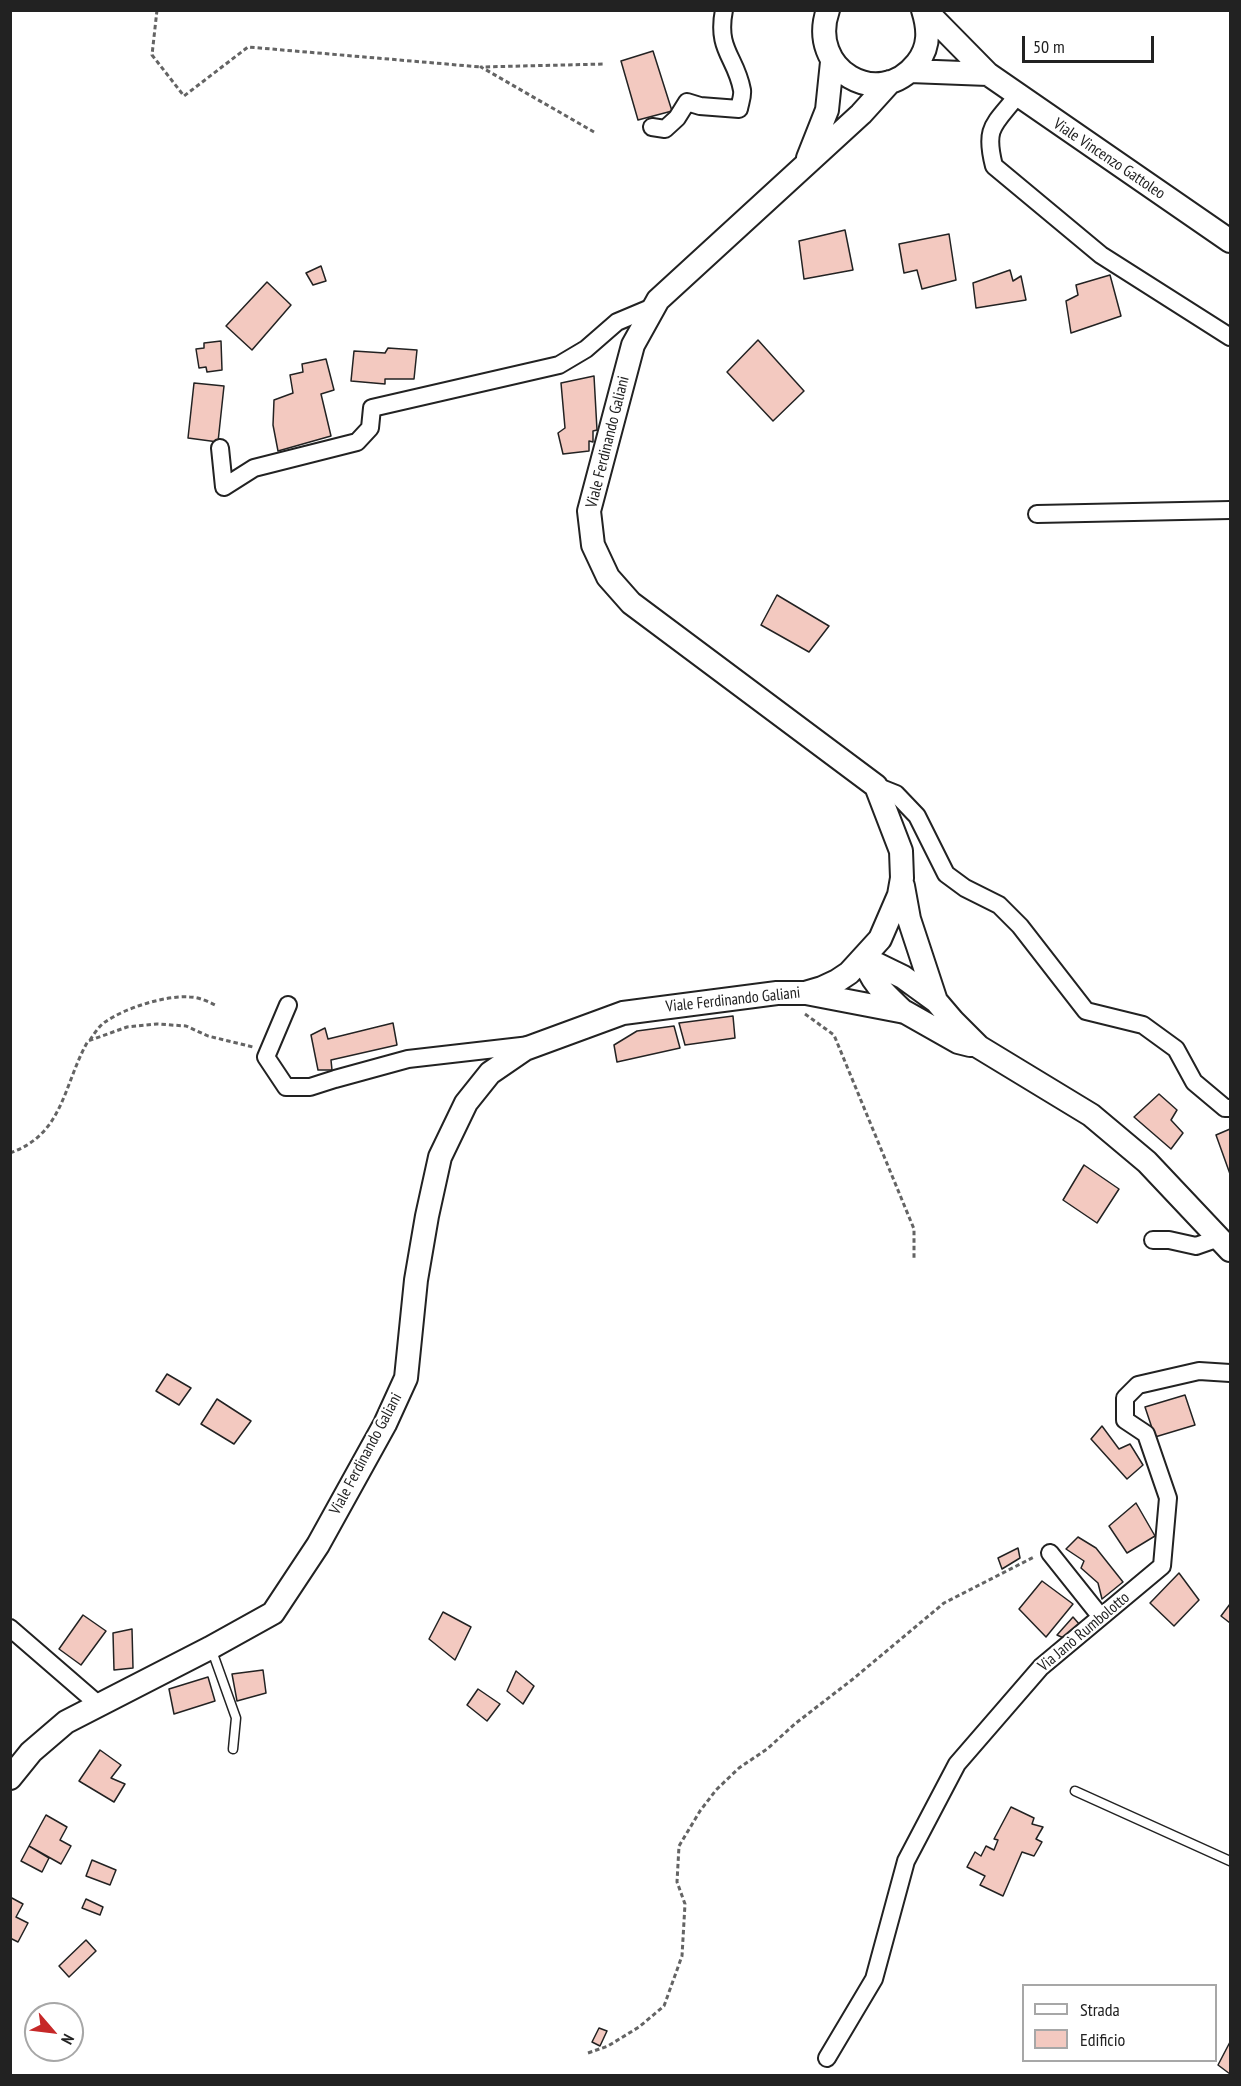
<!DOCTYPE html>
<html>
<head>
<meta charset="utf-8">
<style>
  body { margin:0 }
  #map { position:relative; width:1241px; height:2086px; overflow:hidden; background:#fff; font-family:"PT Sans Narrow",sans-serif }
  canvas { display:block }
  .frame { position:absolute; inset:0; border:12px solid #222; pointer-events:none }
  .legend { position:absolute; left:1022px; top:1984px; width:195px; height:78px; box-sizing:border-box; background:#fff; border:2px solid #a7a7a7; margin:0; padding:8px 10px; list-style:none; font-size:18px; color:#222 }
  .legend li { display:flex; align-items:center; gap:12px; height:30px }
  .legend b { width:30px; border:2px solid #a7a7a7 }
  .north { position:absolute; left:24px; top:2002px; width:60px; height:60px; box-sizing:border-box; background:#fff; border:2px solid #a7a7a7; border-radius:50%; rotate:118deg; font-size:16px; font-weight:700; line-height:24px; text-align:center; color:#222 }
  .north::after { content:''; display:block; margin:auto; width:21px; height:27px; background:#c62828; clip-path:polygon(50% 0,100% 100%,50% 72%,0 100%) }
  .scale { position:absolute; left:1022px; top:36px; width:132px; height:27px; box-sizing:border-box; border:3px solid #222; border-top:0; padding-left:8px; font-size:18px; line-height:21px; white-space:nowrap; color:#222; -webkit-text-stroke:4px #fff; paint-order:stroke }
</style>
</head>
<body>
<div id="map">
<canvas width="1241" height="2086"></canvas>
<div class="frame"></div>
<ul class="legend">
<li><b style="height:8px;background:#fff"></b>Strada</li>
<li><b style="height:16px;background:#f3c9c0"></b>Edificio</li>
</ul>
<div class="north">N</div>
<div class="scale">50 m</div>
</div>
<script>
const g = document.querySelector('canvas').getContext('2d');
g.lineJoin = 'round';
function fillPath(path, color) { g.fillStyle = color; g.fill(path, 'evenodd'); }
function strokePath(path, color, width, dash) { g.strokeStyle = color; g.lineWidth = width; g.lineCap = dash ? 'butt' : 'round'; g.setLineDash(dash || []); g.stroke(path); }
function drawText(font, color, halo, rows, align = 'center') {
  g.font = font + ' "PT Sans Narrow",sans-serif'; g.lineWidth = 4.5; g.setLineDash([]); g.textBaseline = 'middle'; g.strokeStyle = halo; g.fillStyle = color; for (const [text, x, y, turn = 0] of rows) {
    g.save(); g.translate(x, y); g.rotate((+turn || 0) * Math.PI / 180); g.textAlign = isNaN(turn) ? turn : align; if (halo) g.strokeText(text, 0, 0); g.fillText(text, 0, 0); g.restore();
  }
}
const building = new Path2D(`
  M653,51L672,111L638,120L621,61Z
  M845,230L853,270L804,279L799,241Z
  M949,234L956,280L922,289L917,270L904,273L899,244Z
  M321,266L326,281L313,285L306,273Z
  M1010,270L1013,281L1021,276L1026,300L976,308L973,283Z
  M1110,275L1121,316L1071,333L1066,301L1078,295L1076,285Z
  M267,282L291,305L252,350L226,326Z
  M758,340L804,391L773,421L727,372Z
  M221,341L222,370L207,372L206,367L199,368L196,349L204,348V343Z
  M388,348L417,350L414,379H385V384L351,381L354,351L385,353Z
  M326,359L334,390L321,394L331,436L278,451L273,425L274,400L293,393L290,375L303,372L302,364Z
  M594,376L597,430L593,431V442L589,441V451L563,454L558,433L565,428L561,383Z
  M194,383L224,386L218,442L188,438Z
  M777,595L829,626L809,652L761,625Z
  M733,1016L735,1038L685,1045L679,1023Z
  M393,1023L397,1045L331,1060L332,1070H318L311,1035L325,1028L328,1039Z
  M674,1026L680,1048L617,1062L614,1045L637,1031Z
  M1159,1094L1177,1110L1171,1120L1183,1133L1171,1149L1134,1117Z
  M1230,1129V1174L1216,1135Z
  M1084,1165L1119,1189L1097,1223L1063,1200Z
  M167,1374L191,1388L179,1405L156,1391Z
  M1185,1395L1195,1425L1155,1437L1145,1407Z
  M217,1399L251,1421L234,1444L201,1424Z
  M1102,1426L1119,1449L1130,1444L1143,1465L1127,1479L1091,1439Z
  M1136,1503L1155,1536L1127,1553L1109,1526Z
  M1078,1537L1096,1548L1123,1582L1102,1599L1098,1583L1081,1568L1084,1561L1066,1549Z
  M1018,1548L1020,1558L1002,1569L998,1558Z
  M1179,1573L1199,1600L1174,1626L1150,1603Z
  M1042,1581L1073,1604L1046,1637L1019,1609Z
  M1230,1604V1623L1221,1616Z
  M443,1612L471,1627L455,1660L429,1639Z
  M83,1615L106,1631L81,1665L59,1649Z
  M1073,1617L1080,1625L1066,1639L1057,1635Z
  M132,1629L133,1668L114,1670L113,1633Z
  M263,1670L266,1693L237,1701L232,1674Z
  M516,1671L534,1686L523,1704L507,1691Z
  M208,1677L215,1701L174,1714L169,1689Z
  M478,1689L500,1704L487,1721L467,1705Z
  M100,1750L121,1765L111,1778L125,1784L114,1802L79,1781Z
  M1011,1807L1034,1818L1032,1824L1043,1827L1036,1839L1042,1842L1034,1856L1022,1852L1003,1896L980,1885L985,1876L967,1867L975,1852L981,1856L986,1846L994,1850L998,1840L994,1839Z
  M46,1815L67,1827L60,1840L71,1846L61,1864L29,1846Z
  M29,1846L49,1858L42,1872L21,1861Z
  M92,1860L116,1870L110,1885L86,1876Z
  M10,1897L23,1904L16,1917L28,1923L18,1942L10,1938Z
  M86,1899L103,1907L100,1915L82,1908Z
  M86,1940L96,1951L69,1977L59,1966Z
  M599,2028L607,2031L600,2046L592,2042Z
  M1230,2042V2074L1218,2065Z`);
fillPath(building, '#f3c9c0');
strokePath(building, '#222', 1.5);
const service = new Path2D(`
  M211,1648L236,1718L233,1749
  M1075,1791L1230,1861`);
const minor = new Path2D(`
  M1017,96C994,125 984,127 994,166L1101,255L1230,337
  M652,127L665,129L677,118L687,102L700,106L739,109C740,103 743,96 742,90C736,57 716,50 724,10
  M220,448L224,487L254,468L357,442L370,428L372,408L559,365L586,349L617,322L655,306
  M1037,514L1230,510
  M876,786L896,794L917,816L946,874L965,888L999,905L1020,926L1086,1011L1143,1025L1176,1049L1194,1082L1225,1108H1230
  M288,1005L266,1057L286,1087H310L335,1079L408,1059L530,1045
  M1153,1240H1169L1196,1246L1219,1238
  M1050,1553L1101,1617
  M10,1628L99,1705
  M827,2058L874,1979L906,1861L957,1764L1041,1667L1162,1566L1168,1498L1146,1434L1125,1420V1398L1138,1385L1199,1371L1230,1373`);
const secondary = new Path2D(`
  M828,10C807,69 878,112 917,63C930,47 929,29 923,10
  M925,10L988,74L1230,241
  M910,71L988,74
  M808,158L827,110L832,62
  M903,886L909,919L936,1001L953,1021L979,1047L1091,1115L1147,1162L1230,1250
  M806,993L905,1012L958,1042L970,1045
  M904,1012C887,996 870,982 864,958L903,977L936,1001
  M10,1778L31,1752L66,1722L210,1648L273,1613L318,1545L385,1424L406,1378L416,1280L427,1216L440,1157L466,1103L490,1073L525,1049L623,1013L777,993H805L822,988L837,981L849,973L880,939L899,895L902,878L901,851L876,786L631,603L608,577L593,545L589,511L633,345L658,300L861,114L890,82`);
strokePath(service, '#222', 11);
strokePath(minor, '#222', 20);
strokePath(secondary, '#222', 26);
strokePath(new Path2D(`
  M157,10L152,55L184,96L248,47L481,67
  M594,132L481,67L605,64
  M805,1014L834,1035L914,1229V1258
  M90,1040C94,1034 99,1026 105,1022C125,1008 166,995 190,997C199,997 209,1002 217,1006
  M10,1153C64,1134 63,1085 88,1041L127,1027L157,1024L186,1026L208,1036L253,1047
  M588,2053L608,2046L639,2027L664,2006L682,1956L685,1904L677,1882L679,1846L700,1811L716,1790L739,1768L767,1749L796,1723L853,1679L944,1603L1034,1557`), '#646464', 3, [4.5, 3]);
strokePath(service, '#fff', 8);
strokePath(minor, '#fff', 16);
strokePath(secondary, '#fff', 22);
drawText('16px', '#222', '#fff', [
  ["Viale Vincenzo Gattoleo",1109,159,34],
  ["Viale Ferdinando Galiani",608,442,-76],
  ["Viale Ferdinando Galiani",733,1000,-6],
  ["Viale Ferdinando Galiani",366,1454,-62],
  ["Via Janò Rumbolotto",1084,1632,-40]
]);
</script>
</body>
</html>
